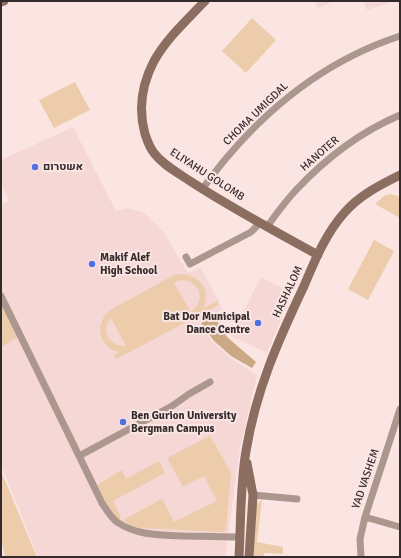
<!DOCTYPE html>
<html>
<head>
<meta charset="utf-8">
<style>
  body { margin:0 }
  #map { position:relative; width:401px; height:558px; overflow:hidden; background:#fbe5e3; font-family:Signika,sans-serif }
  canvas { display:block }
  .frame { position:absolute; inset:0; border:2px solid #342c2c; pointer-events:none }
</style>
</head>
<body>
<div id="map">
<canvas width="401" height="558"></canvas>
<div class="frame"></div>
</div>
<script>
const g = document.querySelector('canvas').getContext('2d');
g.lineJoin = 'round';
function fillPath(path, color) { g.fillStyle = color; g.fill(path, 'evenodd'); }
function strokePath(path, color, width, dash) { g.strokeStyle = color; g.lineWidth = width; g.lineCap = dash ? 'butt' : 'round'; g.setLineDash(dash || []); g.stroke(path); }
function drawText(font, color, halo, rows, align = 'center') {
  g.font = font + ' Signika,Heebo,sans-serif'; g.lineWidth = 4; g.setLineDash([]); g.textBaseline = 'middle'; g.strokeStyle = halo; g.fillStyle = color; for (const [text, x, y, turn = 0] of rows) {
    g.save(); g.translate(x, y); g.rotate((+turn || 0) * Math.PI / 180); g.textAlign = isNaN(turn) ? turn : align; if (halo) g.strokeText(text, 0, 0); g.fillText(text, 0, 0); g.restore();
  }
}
fillPath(new Path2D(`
  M314,1H335L318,8Z
  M363,1H394L367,10Z
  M73,127L116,211L126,208L143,212L163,231L188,273L200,267L223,309L199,322L213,342L229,357L252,372L257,375L240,448L225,557H38L1,465V205L9,201L1,183V160Z
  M261,277L292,293L267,353L231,336Z`), '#f5d7d5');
fillPath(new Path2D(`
  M252,18L276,40L246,73L222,51Z
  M75,82L90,110L54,128L39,100Z
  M390,194L395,195L400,197V218L375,204L384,196Z
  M374,240L394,251L368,300L348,289Z
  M182,274C201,276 210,290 204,308L217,301L219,305L116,359L114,355L119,352C98,347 94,324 110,310L174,275ZM183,280C201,283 206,301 191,312L174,283L177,281ZM111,318L126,346C110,347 99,330 111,318Z
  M1,304L18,337L1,347Z
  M210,436L231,473L226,530L223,532L139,528L131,526L123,520L162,499L174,522L217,501L204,476L183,487L167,458Z
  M159,461L165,473L113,501L121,517L118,520L108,506L97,485L122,470L126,479Z
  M1,471L37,557H5L1,538Z
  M262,500L257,542L283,547V554L264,553V557H253L256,504Z`), '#ecccaa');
fillPath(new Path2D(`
  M214,316L227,337L256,362L252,368L231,356L214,341L201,323Z`), '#caa984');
strokePath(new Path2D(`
  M202,189C211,178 219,166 229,155C275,101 333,58 400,36
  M267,227C276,214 285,202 296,190C325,159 360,132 400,115
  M186,257L190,264L251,232L256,227L258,222
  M1,296L102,503C106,509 111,518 117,522C137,536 162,535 185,536C204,536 222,537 240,537
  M79,456L172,406L189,394L210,382
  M253,495L297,499
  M365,517L400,527
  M361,557L360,539L365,517L392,434L400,409`), '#ab978d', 7);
strokePath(new Path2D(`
  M205,1C187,20 167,38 154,61C142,84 138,109 145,134C147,140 150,148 154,153C163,165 177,172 190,181C231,208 275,231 318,255
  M1,2L4,1
  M247,463L253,495L249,557
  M239,557C241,522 240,486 246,451C256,390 278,341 304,286C315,260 326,233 345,212C360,195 380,185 400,175`), '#8c6e60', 9);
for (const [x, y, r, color] of [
  [35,167,4,"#536fe4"],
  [92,264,4,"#536fe4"],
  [258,323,4,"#536fe4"],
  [123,422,4,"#536fe4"]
]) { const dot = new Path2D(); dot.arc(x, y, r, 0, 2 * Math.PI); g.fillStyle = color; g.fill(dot); strokePath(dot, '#fbe5e3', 1.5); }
drawText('11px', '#342c2c', '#fbe5e3', [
  ["CHOMA UMIGDAL",256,114,-44],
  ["HANOTER",320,154,-41],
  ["ELIYAHU GOLOMB",207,175,33],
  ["HASHALOM",288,292,-65],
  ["YAD VASHEM",366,479,-71]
]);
drawText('bold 11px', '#342c2c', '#fbe5e3', [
  ["אשטרום",43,167],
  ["Makif Alef",100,258],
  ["High School",100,271],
  ["Bat Dor Municipal",250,317,"right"],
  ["Dance Centre",250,330,"right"],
  ["Ben Gurion University",131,416],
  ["Bergman Campus",131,429]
], 'left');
</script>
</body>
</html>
